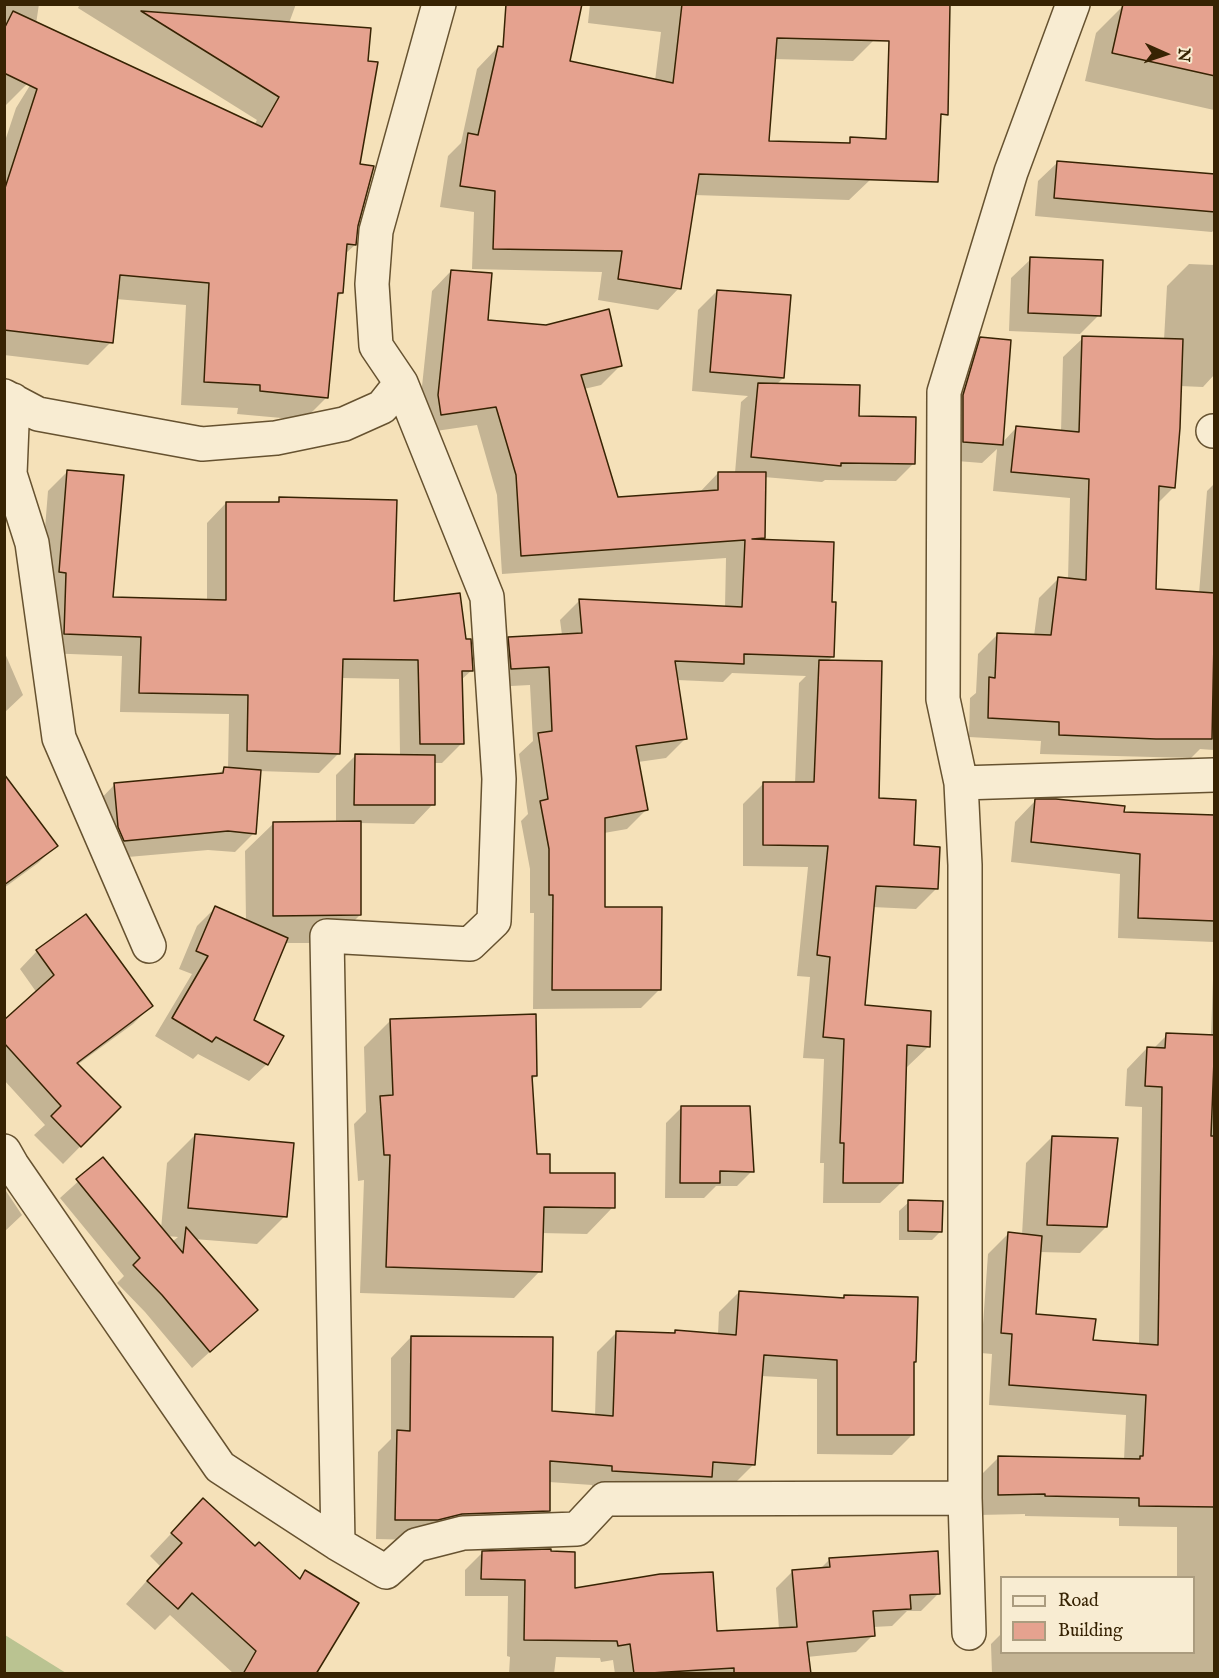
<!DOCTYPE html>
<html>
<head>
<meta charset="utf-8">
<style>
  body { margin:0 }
  #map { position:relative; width:1219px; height:1678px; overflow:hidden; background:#f5e1b9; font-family:"IM FELL English",serif }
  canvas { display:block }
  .frame { position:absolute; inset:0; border:6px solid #372303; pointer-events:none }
  .legend { position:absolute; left:1000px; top:1576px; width:195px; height:78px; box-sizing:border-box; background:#f8ecd2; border:2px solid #ab9c7f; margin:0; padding:8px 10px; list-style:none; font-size:18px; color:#372303 }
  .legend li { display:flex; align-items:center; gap:12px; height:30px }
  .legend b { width:30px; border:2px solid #ab9c7f }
  .north { position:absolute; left:1135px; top:24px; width:60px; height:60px; -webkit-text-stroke:4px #f8ecd2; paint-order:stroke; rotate:93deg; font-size:16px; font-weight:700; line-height:24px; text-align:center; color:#372303 }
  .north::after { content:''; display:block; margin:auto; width:21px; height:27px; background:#372303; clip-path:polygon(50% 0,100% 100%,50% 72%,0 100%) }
</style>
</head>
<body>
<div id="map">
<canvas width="1219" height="1678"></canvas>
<div class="frame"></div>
<ul class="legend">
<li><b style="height:8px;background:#f8ecd2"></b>Road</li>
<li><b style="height:16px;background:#e5a28f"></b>Building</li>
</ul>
<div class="north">N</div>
</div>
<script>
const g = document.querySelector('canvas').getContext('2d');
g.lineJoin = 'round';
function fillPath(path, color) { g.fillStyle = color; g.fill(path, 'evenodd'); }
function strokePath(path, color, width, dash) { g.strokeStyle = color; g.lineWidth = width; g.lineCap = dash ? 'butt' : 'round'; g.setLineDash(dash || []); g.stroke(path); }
fillPath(new Path2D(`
  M5,1635L66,1673H5Z`), '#bac391');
fillPath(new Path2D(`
  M4,4H39L27,84L4,107Z
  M80,4H296L289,23L358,165L355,245L345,254L342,293L336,298L327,397L304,420L237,414L238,408L181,405L186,305L116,299L111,342L88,365L4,355V144L16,108L45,61L254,125L257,120L78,8Z
  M590,4H875L874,40L853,61L774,59L767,142L871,179L849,200L694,195L679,288L658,310L598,300L602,272L472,269L474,212L440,207L448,156L461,143L477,69L498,47L655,81L661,32L588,23Z
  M1214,4V110L1085,81L1096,33L1124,5Z
  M1058,162L1214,175V230L1212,232L1035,216L1038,181Z
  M1031,259L1099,315L1080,334L1009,331L1011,278Z
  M1189,264L1214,265V375L1203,387L1180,386L1174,487L1157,504L1155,590L1199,594L1207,491L1214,484V750L1200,749L1191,758L1040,754L1041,741L969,737L970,698L976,693L978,654L998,634L1034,636L1039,598L1058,579L1068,580L1070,498L993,491L997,449L982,463L944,460L962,358L981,339L1002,443L1016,428L1061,432L1063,357L1083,338L1164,340L1167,286Z
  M451,271L486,321L621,365L601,385L584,389L617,499L699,493L718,473H735L741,402L748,396L692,391L698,310L717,291L783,378L776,385L857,418L913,464L896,481L825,480L822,482L764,477L763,538L760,541L831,604L832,657L827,662L877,800L912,847L936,889L916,909L872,907L863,1006L928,1047L907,1067H904L901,1183L880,1203H823L824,1163H820L824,1059L803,1058L810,977L797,976L808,867L743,866V804L764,783L795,784L799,683L806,676L732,673L723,682L677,680L685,739L666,758L638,762L646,810L627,829L604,833V909L660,989L641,1008L533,1009L534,913H530V869L521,821L528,814L519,754L533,741L530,685L492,687L490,657L509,638L562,635L560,620L579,601L725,607L726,558L502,574L497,495L477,425L422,433L419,415L432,291Z
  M68,471L112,598L207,601V523L226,503H276L280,499L393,602L464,640L472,670L461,680L462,743L442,763H433V804L414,824L359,823L360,915L332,943H284L253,1021L267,1064L249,1081L198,1054L193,1059L155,1036L192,974L179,969L197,926L215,908L246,921L245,851L274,823H336V775L355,756H400L399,679L341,678L339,753L319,773L259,771L254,833L235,852L208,850L105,859L96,804L115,784L218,775L225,768L228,769L229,714L120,712L122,656L44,653L40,591L48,491Z
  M4,651L23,695L4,713Z
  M4,779L56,846L38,863L4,888Z
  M1035,801L1123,813L1214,816V942L1118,938L1120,874L1011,862L1015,822Z
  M37,951L151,1006L133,1024L77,1065L119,1107L63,1164L34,1135L45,1125L4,1080V1022L37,993L20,969Z
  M1214,951V1674H992L991,1644L1002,1633V1652H1194V1578H1177V1527L1119,1526V1518L1025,1516V1514L978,1515V1478L999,1457L1124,1460L1126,1415L989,1405L992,1354L981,1353L988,1254L1009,1233L1022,1235L1026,1163L1052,1137L1106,1227L1080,1253L1039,1252L1035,1315L1092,1342L1139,1345L1142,1107L1125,1106L1127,1069L1147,1048L1153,1049L1167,1035L1211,1037Z
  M391,1020L536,1076L530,1081L536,1156L548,1174L613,1207L587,1234L541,1233L540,1271L514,1298L360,1293L364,1180L358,1181L354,1124L366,1112L364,1047Z
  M681,1108L752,1171L737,1186H716L704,1198H665L666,1123Z
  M195,1135L285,1216L257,1244L194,1239L256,1310L192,1368L145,1312L117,1283L124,1276L60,1198L103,1159L161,1229L167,1163ZM167,1236L178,1237L172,1242Z
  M4,1188L22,1215L4,1232Z
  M909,1202L941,1231L932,1240H899V1211Z
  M739,1292L842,1299L845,1296L915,1362L912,1364V1435L892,1455L817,1454V1379L761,1376L753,1465L733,1485L592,1491V1485L549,1482V1511L529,1531L417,1540L376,1539L378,1452L391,1439V1358L411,1337L550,1412L595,1416L597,1352L617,1332L673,1334L676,1331L718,1335L719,1312Z
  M203,1500L255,1548L298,1579L305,1572L314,1674H234L170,1615L155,1630L126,1604L160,1566L150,1556Z
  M482,1553L574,1590L715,1633L779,1629L776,1588L793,1571L820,1569L830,1559L939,1593L921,1611H907L892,1626L873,1627V1635L856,1652L807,1657L809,1674H615L613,1660L601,1662L600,1658L556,1657L554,1674H509L510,1657L507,1656L508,1596H465V1570Z`), '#0003');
const building = new Path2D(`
  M506,4H582L570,61L673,83L682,4H950L948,115L941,114L938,182L699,174L681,289L618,279L622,251L493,249L495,191L460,186L468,133L478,135L498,46L503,47ZM777,38L889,41L886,139L850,137V143L769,141Z
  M1123,4H1215V76L1112,53Z
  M13,11L262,127L279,97L141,11L371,28L368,61L378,62L360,164L374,166L358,226L356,245L347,244L343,293H338L328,398L260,391V385L204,382L209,283L120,275L113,343L4,330V191L37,89L4,73V29Z
  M1057,161L1215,174V212L1054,198Z
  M1030,257L1103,260L1101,316L1028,313Z
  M451,270L492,273L488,320L546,325L609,309L622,366L581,375L618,497L718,490V472H766L765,538L752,539L834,542L832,602H836L834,657L744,654V664L675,661L687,739L636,746L648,810L605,818V907H662L661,990H552L553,895H549V849L540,801L548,799L538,733L552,731L549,667L511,669L508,637L582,633L579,599L742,607L745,540L521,556L516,475L496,407L441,415L438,395Z
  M717,290L791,295L784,378L710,372Z
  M1082,336L1183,339L1180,428L1175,488L1159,486L1156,589L1215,593L1212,739H1156L1059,735V722L988,718L989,677L995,678L997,633L1051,635L1058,577L1086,580L1089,479L1011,472L1016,426L1079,432Z
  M980,337L1011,340L1003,445L963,442V395Z
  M758,383L860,385L859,416L916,417L915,464L841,463V466L751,457Z
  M67,470L124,475L113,597L226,600V502H279V497L397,500L394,601L460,593L466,639H471L473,671H462L464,744H420L418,660L343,659L340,754L247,751L248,695L139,693L141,637L64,634L66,573L59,572Z
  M819,660L882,661L879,798L916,800L914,845L940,847L938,889L876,886L865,1005L931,1011L930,1047L907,1045L903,1183H843L844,1143H840L844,1039L823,1037L830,957L817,955L828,846L763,845V782H814Z
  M355,754L435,755V805H354Z
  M224,767L261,770L256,834L228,831L124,841L118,827L114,783L223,773Z
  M4,774L58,846L4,885Z
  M1035,799H1056L1125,806L1124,812L1215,815V921L1138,918L1140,854L1031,842Z
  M361,821V915L273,916V822Z
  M215,906L288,938L254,1020L284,1036L268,1065L216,1037L212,1042L172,1018L208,956L196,951Z
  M86,914L153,1006L77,1063L121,1107L81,1147L51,1116L61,1106L4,1043V1020L54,975L36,950Z
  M536,1014L537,1076H532L537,1154H550V1173H615V1208L544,1207L542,1272L386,1267L390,1155H384L380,1096L393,1095L390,1019Z
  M1166,1033L1215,1035L1211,1136H1215V1507L1139,1506V1498L1045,1496V1494L998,1495V1456L1140,1459V1456H1143L1146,1395L1009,1385L1012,1334L1001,1333L1008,1232L1042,1236L1036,1314L1096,1319L1093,1340L1158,1345L1162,1087L1145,1086L1147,1047L1165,1048Z
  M681,1106H750L754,1172L720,1171V1183H680Z
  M195,1134L294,1143L287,1217L188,1208Z
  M1052,1136L1118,1138L1107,1227L1047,1225Z
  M103,1157L183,1253L186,1227L258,1310L210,1352L162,1295L133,1265L140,1258L76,1179Z
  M908,1200L943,1201L942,1232L908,1231Z
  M739,1291L844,1298V1295L918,1297L916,1362H914V1435H837V1360L764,1355L755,1465L713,1462L712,1477L612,1471V1466L550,1461V1511L462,1514L438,1520H395L397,1430L410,1431L411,1336L553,1337L552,1411L613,1416L616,1331L675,1333V1330L736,1335Z
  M203,1498L255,1546L259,1542L300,1579L305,1570L359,1603L316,1674H243L256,1651L192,1593L178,1609L147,1581L182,1543L171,1533Z
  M551,1549V1551L575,1552V1588L660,1574L713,1572L717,1631L797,1627L792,1570L830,1567L829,1558L938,1551L940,1594L910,1595L911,1609L873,1611L875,1636L807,1642L811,1674H734V1668L634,1674L630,1644L618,1646L617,1641L524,1640L525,1580L481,1579L482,1551Z`);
fillPath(building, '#e5a28f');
strokePath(building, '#372303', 1.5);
const street = new Path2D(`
  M4,396L38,414L202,444L276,438L344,424L382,407L401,383
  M13,400L10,474L32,543L59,738L149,946
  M1213,431H1214
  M961,783L1214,775
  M4,1151L12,1165L220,1467L338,1544L386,1572L416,1545L463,1533L577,1529L605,1499L965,1498
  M338,1544L327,936L470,944L494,921L499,779L487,597L401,383L376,346L372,284L376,231L439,4
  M969,1633L965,1498V865L961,783L943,699L944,392L1011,172L1073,4`);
strokePath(street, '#665230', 36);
strokePath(street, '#f8ecd2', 33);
</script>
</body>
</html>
